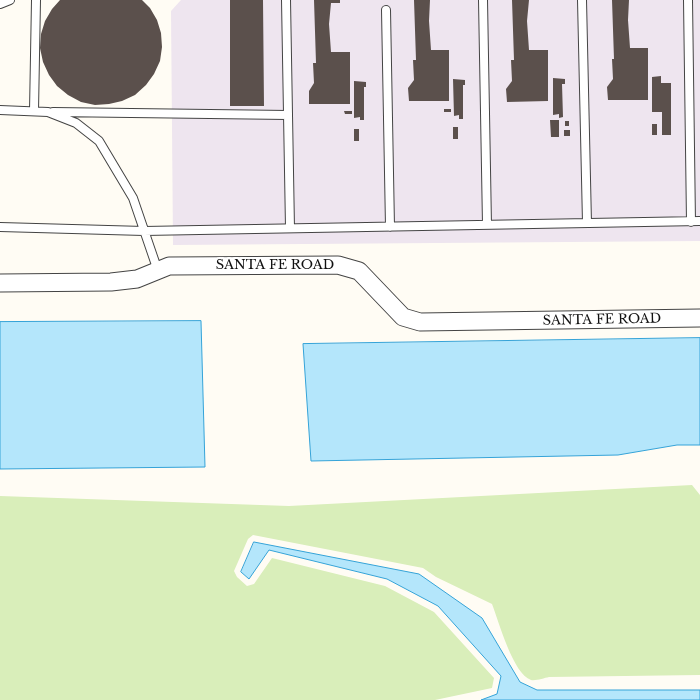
<!DOCTYPE html>
<html>
<head>
<meta charset="utf-8">
<style>
  body { margin:0 }
  canvas { display:block; background:#fffcf4 }
</style>
</head>
<body>
<canvas width="700" height="700"></canvas>
<script>
const g = document.querySelector('canvas').getContext('2d');
g.lineJoin = 'round';
function fillPath(path, color) { g.fillStyle = color; g.fill(path, 'evenodd'); }
function strokePath(path, color, width, dash) { g.strokeStyle = color; g.lineWidth = width; g.lineCap = dash ? 'butt' : 'round'; g.setLineDash(dash || []); g.stroke(path); }
function drawText(font, color, halo, rows, align = 'center') {
  g.font = font + ' "Libre Baskerville",serif'; g.lineWidth = 4; g.setLineDash([]); g.textBaseline = 'middle'; g.strokeStyle = halo; g.fillStyle = color; for (const [text, x, y, turn = 0] of rows) {
    g.save(); g.translate(x, y); g.rotate((+turn || 0) * Math.PI / 180); g.textAlign = isNaN(turn) ? turn : align; if (halo) g.strokeText(text, 0, 0); g.fillText(text, 0, 0); g.restore();
  }
}
fillPath(new Path2D(`
  M181,0H700V241L173,245L171,11Z`), '#eee5ef');
fillPath(new Path2D(`
  M692,485L700,495V675L549,677C544,678 536,681 531,680C513,674 499,622 492,604L436,577L423,568L253,535L248,539L234,571L237,577L247,586L254,584L272,558L385,586L434,612L494,678L492,688L435,700H0V496L289,506Z`), '#d9eeba');
const water = new Path2D(`
  M201,321L205,467L0,469V322Z
  M700,338V445H677L618,455L311,461L303,344Z
  M254,542L419,574L482,618L520,682L537,690H700V700H481L497,694L501,676L438,606L387,579L269,550L249,579L241,572Z`);
fillPath(water, '#b4e6fb');
strokePath(water, '#35a3d8', 1);
fillPath(new Path2D(`
  M60,0H142L150,8L157,20L161,33L162,47L160,61L154,74L146,85L135,95L122,101L109,104L95,105L81,102L68,95L57,86L49,75L43,62L40,48L41,34L45,21L52,9Z
  M230,0H263L264,106H230Z
  M314,0H340V3H331L329,24L331,52H350V104H309V91L314,83L313,63H316Z
  M414,0H430L429,21L431,50H449V101H409L408,88L414,80L413,60H416Z
  M512,0H529L527,21L529,50H548V101L507,102L506,89L512,81L511,60H514Z
  M612,0H629L628,20L630,48H648V100H608L607,87L613,79L612,59H614Z
  M661,76V83H671V135H662V112H652V77Z
  M553,78L565,79V84H562L563,117L559,118V114L553,115Z
  M453,79L465,80V85H463V119H459V115L454,116Z
  M354,81L366,82V87H364V120H360V117L354,118Z
  M444,109H451V112H444Z
  M344,111H352V114H345Z
  M550,120H559V137H551Z
  M565,121H569V126H565Z
  M652,124H657V135H652Z
  M453,127H458V139H453Z
  M354,129H359V141H354Z
  M564,130H570V136H564Z`), '#5b504c');
const service = new Path2D(`
  M286,0L290,228
  M483,0L487,225
  M582,0L587,223
  M688,0L691,222
  M0,4L10,0
  M386,10L390,227
  M0,110L48,112L76,123L99,141L133,198L158,271
  M34,111L36,0
  M53,112L288,115
  M0,227L144,231L700,221`);
const minor = new Path2D(`
  M0,283L111,282L137,279L169,266L338,265L359,271L403,317L420,322L700,318`);
strokePath(service, '#444', 10);
strokePath(minor, '#444', 19);
strokePath(service, '#fff', 8);
strokePath(minor, '#fff', 17);
drawText('13px', '#111', '#fff', [
  ["SANTA FE ROAD",275,265],
  ["SANTA FE ROAD",602,320,-1]
]);
</script>
</body>
</html>
